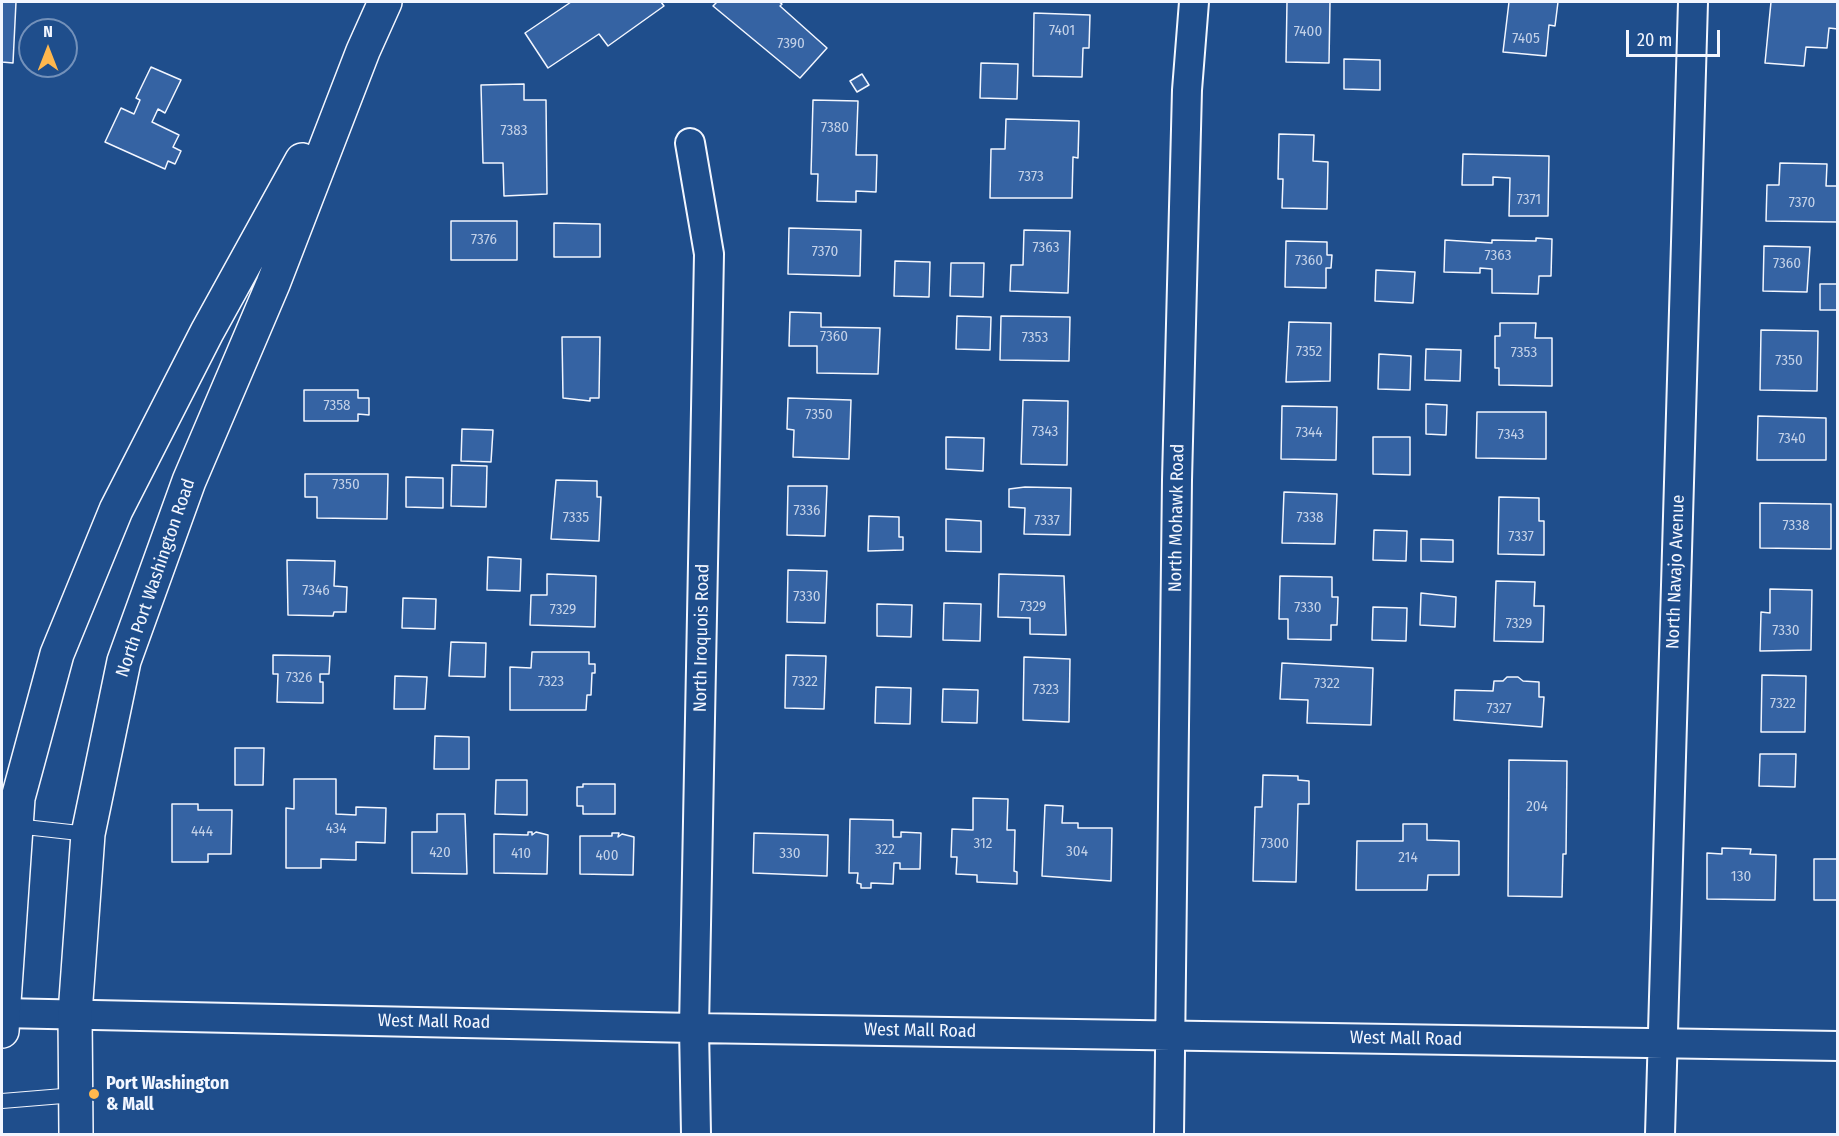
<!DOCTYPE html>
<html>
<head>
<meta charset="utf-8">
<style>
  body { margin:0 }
  #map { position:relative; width:1839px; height:1136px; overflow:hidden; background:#1f4e8c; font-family:"Fira Sans Condensed",sans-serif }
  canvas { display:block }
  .frame { position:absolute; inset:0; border:3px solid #f2f6ff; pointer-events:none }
  .north { position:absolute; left:18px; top:18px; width:60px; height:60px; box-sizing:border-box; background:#1f4e8c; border:2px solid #7391ba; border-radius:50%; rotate:0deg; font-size:16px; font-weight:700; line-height:24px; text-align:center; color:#f2f6ff }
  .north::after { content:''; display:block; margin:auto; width:21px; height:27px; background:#ffb74d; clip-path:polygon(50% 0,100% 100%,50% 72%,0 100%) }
  .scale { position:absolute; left:1626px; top:30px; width:94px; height:27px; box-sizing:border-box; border:3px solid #f2f6ff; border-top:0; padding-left:8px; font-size:18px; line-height:21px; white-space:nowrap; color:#f2f6ff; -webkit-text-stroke:4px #1f4e8c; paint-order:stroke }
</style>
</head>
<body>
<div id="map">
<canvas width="1839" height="1136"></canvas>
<div class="frame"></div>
<div class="north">N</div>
<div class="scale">20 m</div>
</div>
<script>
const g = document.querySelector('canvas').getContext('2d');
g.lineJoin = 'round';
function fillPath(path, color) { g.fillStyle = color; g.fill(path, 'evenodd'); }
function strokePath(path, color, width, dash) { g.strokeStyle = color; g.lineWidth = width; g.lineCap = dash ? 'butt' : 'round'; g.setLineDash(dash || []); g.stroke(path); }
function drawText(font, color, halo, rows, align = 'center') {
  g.font = font + ' "Fira Sans Condensed",sans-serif'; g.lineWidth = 4.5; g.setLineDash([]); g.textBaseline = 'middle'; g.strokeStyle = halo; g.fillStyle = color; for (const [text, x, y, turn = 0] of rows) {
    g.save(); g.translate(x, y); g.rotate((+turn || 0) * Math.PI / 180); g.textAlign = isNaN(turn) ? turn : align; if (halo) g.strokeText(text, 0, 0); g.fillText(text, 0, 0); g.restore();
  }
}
const building = new Path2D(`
  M2,2H16L13,63L2,62Z
  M571,2H661L664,6L608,46L599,34L548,68L525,33Z
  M717,2H779L782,4L780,6L827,48L800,78L713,6Z
  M1287,2H1330L1329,63L1286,62Z
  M1509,2H1558L1555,26L1549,25L1546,56L1503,52Z
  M1771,2H1838V29L1829,28L1827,48L1806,47L1804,66L1765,63Z
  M1034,13L1090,15L1089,48H1083L1082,77L1033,76Z
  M1344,59L1380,60V90L1344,89Z
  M981,63L1018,64L1017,99L980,98Z
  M151,67L181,80L165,113L158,109L152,122L179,135L173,147L181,151L175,164L168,161L165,169L105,142L121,108L134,114L140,100L136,98Z
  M862,74L869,85L857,92L850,81Z
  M524,84V100H546L547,194L504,196L503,163H483L481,85Z
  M813,100L858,101L856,155H877L876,192L856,191V202L817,201L818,174H811Z
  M1006,119L1079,121L1078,158L1073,157L1072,198H990L991,149H1005Z
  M1279,134L1314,135L1313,161L1328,162L1327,209L1282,208L1283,179H1278Z
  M1463,154L1549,156L1548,216H1509L1510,178L1493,177V185H1462Z
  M1780,163L1827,164L1826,186H1838V222L1766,221L1767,185H1779Z
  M451,221H517V260H451Z
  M554,223L600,224V257H554Z
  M789,228L861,230L860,276L788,274Z
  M1024,230L1070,231L1068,293L1010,291L1011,265H1023Z
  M1536,238L1552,239L1551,276H1539L1538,294L1492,293V269L1480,268V273L1444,272L1445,240L1492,243V240L1536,241Z
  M1286,241L1327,242V255H1332L1331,268H1326V288L1285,287Z
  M1764,246L1810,247L1807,292L1763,291Z
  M895,261L930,262L929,297L894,296Z
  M951,263H984L983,297L950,296Z
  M1376,270L1415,272L1413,303L1375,301Z
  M1820,284H1838V310H1820Z
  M790,312L821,313V327L880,328L878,374L817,373V346H789Z
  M957,316L991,317L990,350L956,349Z
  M1001,316L1070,317L1069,361L1000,360Z
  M1289,322L1331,323L1330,381L1286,382Z
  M1500,323H1536L1535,338H1552V386L1499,385V368H1495V336H1500Z
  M1761,330L1818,331L1817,391L1760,390Z
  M562,337H600L599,398H590V401L563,398Z
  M1426,349L1461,350L1460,381L1425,380Z
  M1379,354L1411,356L1410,390L1378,389Z
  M304,390H358V398H369V415L358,414V421H304Z
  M788,398L851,400L849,459L793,457L794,430L787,429Z
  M1023,400L1068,401L1067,465L1021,464Z
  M1426,404L1447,405L1446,435L1426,434Z
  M1282,406L1337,407L1336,460L1281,459Z
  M1477,412H1546V459L1476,458Z
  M1758,416L1826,418V460H1757Z
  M462,429L493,430L491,462L461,461Z
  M946,437L984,438L983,471L946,469Z
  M1373,437H1410V475L1373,474Z
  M452,465L487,466L486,507L451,506Z
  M305,474H388L387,519L317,518V497H305Z
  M406,477L443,478V508L406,507Z
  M556,480L597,481V497H601L599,541L551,539Z
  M788,486H827L825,536L787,535Z
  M1025,487L1071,488L1070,535L1024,534L1025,508L1009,507V489Z
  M1284,492L1337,494L1335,544L1282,543Z
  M1499,497L1539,498V521H1544V555L1498,554Z
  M1760,503L1831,504V549L1760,548Z
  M869,516L899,517V537H903V550L868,551Z
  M946,519L981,521V552L946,551Z
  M1374,530L1407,531L1406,561L1373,560Z
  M1421,539L1453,540V562L1421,561Z
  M488,557L521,559L520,591L487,590Z
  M287,560L335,561L334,586L347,587L346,612H334L333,616L288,615Z
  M788,570L827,571L825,623L787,622Z
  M547,574L596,576L595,627L530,625L531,595H547Z
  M999,574L1064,576L1066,635L1030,634V618L998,617Z
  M1280,576L1332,577V597H1338L1337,625H1331V640L1288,639V619H1279Z
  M1496,581L1535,582L1534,606H1544L1543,642L1494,641Z
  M1770,589L1812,590L1811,650L1760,651L1761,612L1770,613Z
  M1421,593L1456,597L1455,627L1420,625Z
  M403,598L436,599L435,629L402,628Z
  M944,603L981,604L980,641L943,640Z
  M877,604L912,605L911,637L877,636Z
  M1373,607L1407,608L1406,641L1372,640Z
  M451,642L486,643L485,677L449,676Z
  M532,652H589V664H595V673H592L591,695H587L586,710H510V667L531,668Z
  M273,655L330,656L329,674H320V682H323V703L277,702L278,674H273Z
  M786,655L826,656L824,709L785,708Z
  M1024,657L1070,659L1069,722L1023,720Z
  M1282,663L1373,668L1371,725L1307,723L1308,700L1280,699Z
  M1762,675L1806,676L1805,732H1761Z
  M395,676L427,677L425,709H394Z
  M1507,677H1518L1523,681L1539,682V697H1544L1542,727L1454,720L1455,690L1493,691L1494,681H1503Z
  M876,687L911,688L910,724L875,723Z
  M943,689L978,690L977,723L942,722Z
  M435,736L469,737V769H434Z
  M235,748H264L263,785H235Z
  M1760,754H1796L1795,787L1759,786Z
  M1509,760L1567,761L1566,854H1563L1562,897L1508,896Z
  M1263,775L1298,776V780L1309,781V804H1298L1296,882L1253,881L1255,807H1262Z
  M294,779H336V814L356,815V807L386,808L385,843L356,842V860L321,859V868H286V808L294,809Z
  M496,780H527V815L495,814Z
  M583,784H615V814H583V806H577V787H583Z
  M973,798L1008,799L1007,830H1015L1014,871L1017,872V884L977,882V875L956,874L957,857H951L952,829L973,830Z
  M172,804H198V810H232L231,854H208V862H172Z
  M1045,805L1063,806L1062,823H1078V828H1112L1111,881L1042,876Z
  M437,814H465L467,874L412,873V832H437Z
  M850,819L893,820V837H901V832L921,833L920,869H900V863H894L893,884L871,883V888H861V884L857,883L858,873H849Z
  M1403,824H1427V840L1459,841V875H1428L1427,890H1356L1357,841H1403Z
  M528,832H532V835L536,832L548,835L547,874L494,873V834L528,835Z
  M612,833H619L618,837L622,834L634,837L633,875L580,874V836H612Z
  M754,833L828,835L827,876L753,873Z
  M1722,848L1751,849L1750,854L1776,855L1775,900L1707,899V853L1722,854Z
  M1814,859H1838V900H1814Z`);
fillPath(building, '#3563a3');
strokePath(building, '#f2f6ff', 1.5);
const lane = new Path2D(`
  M16,826L88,834
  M2,1101L75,1095`);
const street = new Path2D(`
  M690,143L709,254L694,1028L696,1134
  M2,1013L694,1028L1838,1046
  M1169,1134L1177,480L1187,90L1194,2
  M1660,1134L1693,2`);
const secondary = new Path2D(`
  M2,1031L18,798L57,654L116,510L207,332L302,160
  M76,1134L75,1014L88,834L124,661L189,481L273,284L363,51L385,2`);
strokePath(lane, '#f2f6ff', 16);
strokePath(street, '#f2f6ff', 32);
strokePath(secondary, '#f2f6ff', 36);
strokePath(lane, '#1f4e8c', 14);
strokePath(street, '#1f4e8c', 28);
strokePath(secondary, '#1f4e8c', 33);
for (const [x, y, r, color] of [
  [94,1094,6,"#ffb74d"]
]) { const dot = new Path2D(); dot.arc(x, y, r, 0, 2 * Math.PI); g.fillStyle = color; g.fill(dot); strokePath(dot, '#1f4e8c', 2); }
drawText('15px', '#c3d1e8', null, [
  ["7401",1062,31],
  ["7400",1308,32],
  ["7405",1526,39],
  ["7390",791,44],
  ["7380",835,128],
  ["7383",514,131],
  ["7373",1031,177],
  ["7371",1529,200],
  ["7370",1802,203],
  ["7376",484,240],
  ["7363",1046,248],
  ["7370",825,252],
  ["7363",1498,256],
  ["7360",1309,261],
  ["7360",1787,264],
  ["7360",834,337],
  ["7353",1035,338],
  ["7352",1309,352],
  ["7353",1524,353],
  ["7350",1789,361],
  ["7358",337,406],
  ["7350",819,415],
  ["7343",1045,432],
  ["7344",1309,433],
  ["7343",1511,435],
  ["7340",1792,439],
  ["7350",346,485],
  ["7336",807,511],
  ["7335",576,518],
  ["7338",1310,518],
  ["7337",1047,521],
  ["7338",1796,526],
  ["7337",1521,537],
  ["7346",316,591],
  ["7330",807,597],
  ["7329",1033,607],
  ["7330",1308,608],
  ["7329",563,610],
  ["7329",1519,624],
  ["7330",1786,631],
  ["7326",299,678],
  ["7323",551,682],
  ["7322",805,682],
  ["7322",1327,684],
  ["7323",1046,690],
  ["7322",1783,704],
  ["7327",1499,709],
  ["204",1537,807],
  ["434",336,829],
  ["444",202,832],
  ["312",983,844],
  ["7300",1275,844],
  ["322",885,850],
  ["304",1077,852],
  ["420",440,853],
  ["410",521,854],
  ["330",790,854],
  ["400",607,856],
  ["214",1408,858],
  ["130",1741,877]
]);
drawText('18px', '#f2f6ff', '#1f4e8c', [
  ["North Mohawk Road",1177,518,-89],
  ["North Navajo Avenue",1676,572,-88],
  ["North Port Washington Road",156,578,-71],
  ["North Iroquois Road",702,638,-89],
  ["West Mall Road",434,1022,1],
  ["West Mall Road",920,1031,1],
  ["West Mall Road",1406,1039,1]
]);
drawText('bold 18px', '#f2f6ff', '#1f4e8c', [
  ["Port Washington",106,1084],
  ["& Mall",106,1105]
], 'left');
</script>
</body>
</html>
